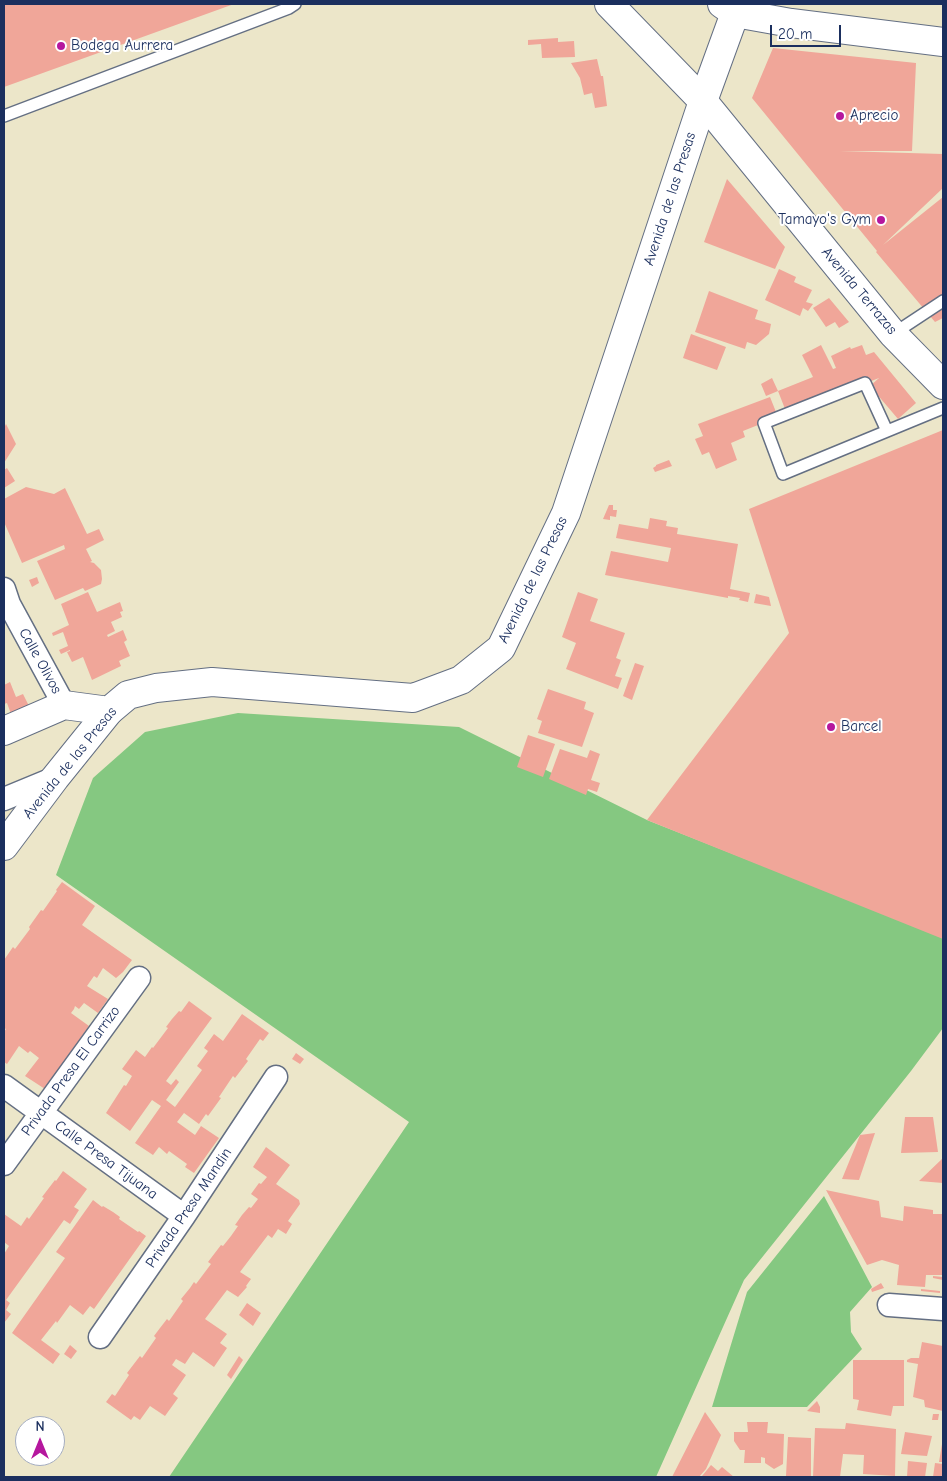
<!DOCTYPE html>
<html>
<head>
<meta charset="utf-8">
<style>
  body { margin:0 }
  #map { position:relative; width:947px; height:1481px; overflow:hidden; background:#ece6c9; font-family:"Comic Neue",sans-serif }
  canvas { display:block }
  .frame { position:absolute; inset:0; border:5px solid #1b2f5e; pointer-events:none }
  .north { position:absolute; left:15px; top:1416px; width:50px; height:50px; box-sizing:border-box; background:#fff; border:1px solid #a4acbf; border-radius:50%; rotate:0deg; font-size:14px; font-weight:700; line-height:20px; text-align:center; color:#1b2f5e }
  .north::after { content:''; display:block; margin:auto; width:18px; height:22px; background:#b5179e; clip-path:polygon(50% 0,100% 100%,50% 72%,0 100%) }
  .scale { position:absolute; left:770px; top:25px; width:71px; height:22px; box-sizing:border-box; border:2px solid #1b2f5e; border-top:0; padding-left:6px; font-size:15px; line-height:18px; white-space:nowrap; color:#1b2f5e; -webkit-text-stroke:4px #fff; paint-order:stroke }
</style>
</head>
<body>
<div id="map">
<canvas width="947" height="1481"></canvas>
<div class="frame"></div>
<div class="north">N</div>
<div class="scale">20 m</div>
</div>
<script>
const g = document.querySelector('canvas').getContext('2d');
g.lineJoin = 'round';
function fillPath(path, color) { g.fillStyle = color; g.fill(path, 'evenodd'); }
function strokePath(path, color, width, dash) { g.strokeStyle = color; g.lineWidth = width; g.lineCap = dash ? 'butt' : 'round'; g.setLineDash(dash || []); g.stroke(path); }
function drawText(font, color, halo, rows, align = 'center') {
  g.font = font + ' "Comic Neue",sans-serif'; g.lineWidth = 4; g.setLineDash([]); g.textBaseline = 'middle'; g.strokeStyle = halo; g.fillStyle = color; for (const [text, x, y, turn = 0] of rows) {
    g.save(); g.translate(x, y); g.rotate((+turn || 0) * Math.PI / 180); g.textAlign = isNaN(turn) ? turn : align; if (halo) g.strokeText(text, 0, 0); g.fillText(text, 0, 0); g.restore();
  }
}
fillPath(new Path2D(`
  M238,713L459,727L647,820L943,937V1028L911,1071L744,1280L656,1477H169L409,1122L56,875L93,778L145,732Z
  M824,1196L872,1287L850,1312L851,1332L862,1349L807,1407H712L747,1292Z`), '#85c881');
fillPath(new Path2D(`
  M4,4H234L4,87Z
  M558,38V42L574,41L575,57L542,58L541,44L528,45V40Z
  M773,48L916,63L912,151H840L943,154V188L883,245L943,197V318L935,322L876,252L877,251L752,98Z
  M597,59L601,76H603L607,106L595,108L592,93L584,95L580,78L571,63Z
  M727,179L785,247L775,269L704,242Z
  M779,269L796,277L794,282L812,290L806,302L813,304L808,311L803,308L800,316L765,300Z
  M709,291L758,310L755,319L771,324L769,334L756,345L747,342L745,349L695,332Z
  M829,298L849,322L839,328L835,322L826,327L813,308Z
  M691,334L726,347L717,370L683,358Z
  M821,345L833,369L836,368L831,356L850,347L851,349L862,345L866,355L874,352L916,403L898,419L870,386L879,378L787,414L778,391L813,377L802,355Z
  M772,378L778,391L766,396L761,384Z
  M770,397L778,417L743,431L745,437L731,443L737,460L716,469L709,452L702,455L695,439L703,436L698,424Z
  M6,424L16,444L4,463V428Z
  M943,430V939L647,820L789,633L749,509Z
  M669,460L672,466L655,472L653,468L656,466V465Z
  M7,468L15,481L4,488V470Z
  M26,487L54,494L65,488L87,534L99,529L104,540L86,549L92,561L90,562L94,563L101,570L102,579L101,584L85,591L83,588L55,600L37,561L65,549L64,545L22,563L4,522V499Z
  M609,505H613V510H617L616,517L610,516V520L603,519Z
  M650,518L667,521L666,526L678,528L677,534L738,544L730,589L750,593L748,602L739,600L740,598L728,596V598L605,575L611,551L668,562L671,548L616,538L619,524L648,529Z
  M37,577L39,583L32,587L29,580Z
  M88,592L97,612L120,602L123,611L120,612L122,617L111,622L115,631L107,635L108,637L123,630L127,640L124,642L130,656L119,661L121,666L92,680L83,657L72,662L67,652L70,651V650L61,654L59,650L68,646L63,632L53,636L52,633L69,625L61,604Z
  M578,592L598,599L590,621L625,633L616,658L621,660L615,676L622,678L618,689L566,669L576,643L562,637Z
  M756,594L769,597L771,606L754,603Z
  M635,663L644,666L632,700L623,696Z
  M10,682L16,697L23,694L29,706L11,714L7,703L4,704V685Z
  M548,689L586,702L584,709L594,713L582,747L538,733L542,721L537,719Z
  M528,735L555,744L543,777L517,767Z
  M560,749L587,758L590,750L600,754L591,780L600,783L597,792L588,789L586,795L549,779Z
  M62,882L95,906L82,925L132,960L123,972L116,978L103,968L97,978L94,976L87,986L108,999L98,1013L84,1003L79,1009L75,1006L74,1009L71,1013L89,1026L45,1089L25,1076L39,1058L30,1051L28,1053L19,1046L7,1064L4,1062V1032L6,1029L4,1028V960L13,947L15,949L30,929L29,927L41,910L43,911L57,891L56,890Z
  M189,1001L212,1018L166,1081L171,1085L176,1079L179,1082L166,1100L175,1107L202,1070L197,1066L208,1051L204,1048L214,1034L223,1041L242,1014L269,1033L263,1041L260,1039L246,1059L248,1061L235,1078L233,1076L219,1097L221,1098L208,1116L206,1114L199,1124L184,1113L177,1122L195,1135L201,1126L219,1138L194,1173L185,1167L187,1164L169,1151L167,1154L159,1147L153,1155L135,1143L161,1106L152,1100L130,1131L106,1113L124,1085L126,1086L132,1076L122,1069L136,1050L145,1057L152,1047L153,1048L168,1028L166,1027L172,1019L179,1011L181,1012Z
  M296,1053L304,1059L300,1064L292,1059Z
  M905,1117H933L938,1152L901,1153Z
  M875,1133L859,1180L842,1179L860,1135Z
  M266,1147L290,1165L276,1184L299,1200L300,1204L288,1221L292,1224L286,1234L278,1229L272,1238L268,1235L240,1272L251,1279L246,1286L247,1287L238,1297L227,1290L205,1319L227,1334L220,1343L227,1348L214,1367L193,1352L185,1364L176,1359L172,1365L186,1375L173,1394L178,1398L165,1416L150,1406L140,1420L134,1416L131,1420L106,1402L112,1394L115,1396L129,1375L127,1373L140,1356L142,1358L156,1338L154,1336L160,1328L167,1319L169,1321L183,1301L181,1299L190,1288L194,1282L196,1284L211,1264L208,1262L221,1245L223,1246L231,1236L238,1226L235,1225L242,1215L249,1207L251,1208L258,1199L251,1194L259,1183L261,1184L267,1177L253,1167Z
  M943,1158V1183L919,1181Z
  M63,1171L87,1189L74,1207L79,1210L70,1224L64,1220L6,1300L10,1303L6,1310L11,1314L4,1323V1254L9,1246L4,1242V1214L21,1226L27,1217L29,1219L44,1198L42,1197L55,1180L56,1181Z
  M826,1190L879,1201L881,1217L903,1221L904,1206L933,1210V1214H943V1275H926L925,1287L897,1285L899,1265L882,1260L867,1265Z
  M93,1200L102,1207L103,1206L113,1212L120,1217L119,1219L138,1232L139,1231L146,1236L94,1309L90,1306L83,1315L70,1305L57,1323L56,1321L41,1340L60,1354L53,1364L12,1333L65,1258L56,1252Z
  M933,1276L943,1277V1280L933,1278Z
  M881,1283L884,1288L872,1292L871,1289Z
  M921,1289L940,1291V1293L921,1291Z
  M247,1303L261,1313L253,1326L239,1315Z
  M922,1342L943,1346V1411L925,1407L924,1400L913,1397L918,1364L907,1362V1360L911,1358H919Z
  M70,1345L77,1351L71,1359L64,1354Z
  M239,1356L243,1360L231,1379L227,1375Z
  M853,1360H904V1406H893L891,1416L857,1410L859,1400L853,1399Z
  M817,1401L820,1407V1413L807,1411Z
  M705,1412L721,1435L706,1469L699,1477H672Z
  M933,1414H939L938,1420H932Z
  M747,1422H768L767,1433L784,1434L783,1464L774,1469L765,1463V1458L761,1457V1463H744L745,1450H740L734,1441V1432H748Z
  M846,1423L896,1429L895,1476L863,1474L864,1455L843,1454L840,1477H813L815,1428L845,1429Z
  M905,1432L932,1436L927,1456L901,1454Z
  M788,1437L811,1438V1477L786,1476Z
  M942,1444H943V1462H939Z
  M908,1461L927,1463L925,1477H907Z
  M935,1463L943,1464V1477H933Z
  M711,1465L718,1471L722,1467L734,1477H703L702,1476Z`), '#f0a699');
const service = new Path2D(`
  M4,116L289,8L295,4
  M893,334L943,301
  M887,431L865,383L764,423L783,474C836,452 890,430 943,408`);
const minor = new Path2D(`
  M4,589L9,604L64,705
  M4,799L55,778
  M4,1086L184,1216
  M4,1164L139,978
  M889,1305L943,1309
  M100,1337L184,1216L276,1077`);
const tertiary = new Path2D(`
  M703,101L893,334L943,385
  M4,846L55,778L109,711`);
const secondary = new Path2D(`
  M4,731L64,705L109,711L128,695L156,688L212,682L413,698L461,680L501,648L566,513L703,101L735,13`);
const primary = new Path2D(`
  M609,4L703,101
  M722,4L735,13L791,23L943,42`);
strokePath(service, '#646f83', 14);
strokePath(minor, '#646f83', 25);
strokePath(tertiary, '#646f83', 30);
strokePath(secondary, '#646f83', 30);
strokePath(primary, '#646f83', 30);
strokePath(service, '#fff', 11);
strokePath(minor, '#fff', 22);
strokePath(tertiary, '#fff', 28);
strokePath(secondary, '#fff', 28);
strokePath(primary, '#fff', 28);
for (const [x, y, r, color] of [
  [61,46,5,"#b5179e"],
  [840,116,5,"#b5179e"],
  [881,220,5,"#b5179e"],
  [831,727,5,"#b5179e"]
]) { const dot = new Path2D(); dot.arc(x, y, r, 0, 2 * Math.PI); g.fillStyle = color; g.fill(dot); strokePath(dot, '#fff', 2); }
drawText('15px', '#1b2f5e', '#fff', [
  ["Bodega Aurrera",71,46],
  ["Aprecio",850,116],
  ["Tamayo's Gym",871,220,"right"],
  ["Barcel",841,727]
], 'left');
drawText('15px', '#1b2f5e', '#fff', [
  ["Avenida de las Presas",670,199,-72],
  ["Avenida Terrazas",859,291,50],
  ["Avenida de las Presas",533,580,-64],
  ["Calle Olivos",40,661,61],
  ["Avenida de las Presas",70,763,-51],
  ["Privada Presa El Carrizo",71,1071,-54],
  ["Calle Presa Tijuana",106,1160,36],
  ["Privada Presa Mandin",189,1208,-56]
]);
</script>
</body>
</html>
